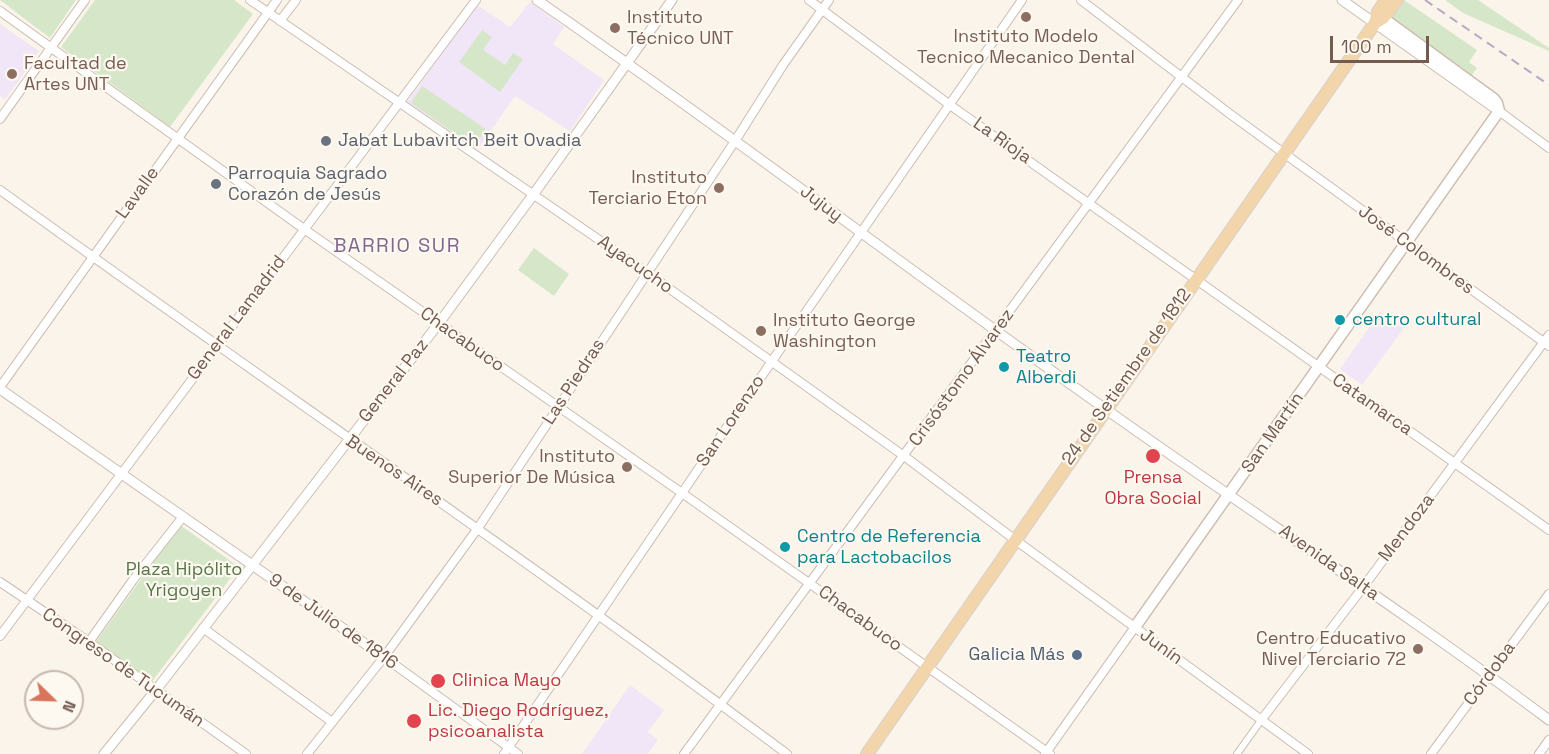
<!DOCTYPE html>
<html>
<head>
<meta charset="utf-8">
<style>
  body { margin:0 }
  #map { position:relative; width:1549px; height:754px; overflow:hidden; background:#faf4ea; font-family:"Space Grotesk",sans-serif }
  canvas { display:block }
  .north { position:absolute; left:24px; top:670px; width:60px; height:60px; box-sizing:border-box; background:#fdf8f0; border:2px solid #c6b9b0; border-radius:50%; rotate:113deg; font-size:16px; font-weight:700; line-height:24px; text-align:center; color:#735b50 }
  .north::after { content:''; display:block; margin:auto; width:21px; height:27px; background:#d7755d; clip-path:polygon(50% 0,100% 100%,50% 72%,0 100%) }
  .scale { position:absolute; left:1330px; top:36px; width:99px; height:27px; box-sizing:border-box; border:3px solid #735b50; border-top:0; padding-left:8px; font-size:18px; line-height:21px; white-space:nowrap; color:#735b50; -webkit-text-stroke:4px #fdf8f0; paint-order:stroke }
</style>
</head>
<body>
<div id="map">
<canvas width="1549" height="754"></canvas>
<div class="north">N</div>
<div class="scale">100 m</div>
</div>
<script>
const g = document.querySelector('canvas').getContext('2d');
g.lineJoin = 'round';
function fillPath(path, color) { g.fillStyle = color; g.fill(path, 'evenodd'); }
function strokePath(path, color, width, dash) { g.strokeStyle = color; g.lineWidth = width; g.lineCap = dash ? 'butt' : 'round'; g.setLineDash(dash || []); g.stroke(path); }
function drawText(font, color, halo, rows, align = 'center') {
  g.font = font + ' "Space Grotesk",sans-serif'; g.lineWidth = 4.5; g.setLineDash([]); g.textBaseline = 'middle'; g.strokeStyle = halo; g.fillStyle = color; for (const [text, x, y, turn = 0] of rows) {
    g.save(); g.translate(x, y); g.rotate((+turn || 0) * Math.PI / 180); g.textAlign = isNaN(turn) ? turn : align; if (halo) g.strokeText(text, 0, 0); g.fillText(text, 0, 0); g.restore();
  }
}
fillPath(new Path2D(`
  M530,2L564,27L553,44L604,80L570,131L515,96L478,149L407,102L477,5L510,27Z
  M0,24L39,51L5,100L0,96Z
  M1380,312L1404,328L1362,385L1340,369Z
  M630,685L664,710L648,732L658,740L648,754H582Z`), '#f1e6f7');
fillPath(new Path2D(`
  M0,0H76L50,38Z
  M95,0H234L253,14L170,127L61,47Z
  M1404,0L1477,50L1469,62L1477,68L1472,75L1392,17Z
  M1445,0H1478L1549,48V51L1463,13Z
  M482,30L492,37L483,50L505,65L513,53L523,59L500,92L459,62Z
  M422,86L486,129L474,147L411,103Z
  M534,248L569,274L554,296L518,270Z
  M180,525L239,567L150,684L95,643Z`), '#d6e7c9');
const pedestrian = new Path2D(`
  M1237,754L1262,719`);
const minor = new Path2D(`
  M250,0L646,272L904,456L1014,539L1308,754
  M809,0L950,105L1549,530
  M1081,0L1230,114L1549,346
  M0,11L304,229L682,493L1050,754
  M280,21L296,0
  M1499,111L1549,148
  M0,119L85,0
  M0,190C261,379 529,560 787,754
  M0,387L277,0
  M0,582L89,642L246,754
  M203,628L332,722
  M0,636L476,0
  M89,642L133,580L182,518
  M384,657L518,754
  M1262,719L1364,586L1549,335
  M307,754L384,657L478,528L735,141L783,65L829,0
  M504,754L772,361L1022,0
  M684,754L1238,0
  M1045,754L1135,627
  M1431,754L1549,594
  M1539,754L1549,740`);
const tertiary = new Path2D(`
  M537,0C728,132 914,274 1104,408C1252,513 1404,611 1549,720
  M1342,0L1499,111
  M0,389L384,657
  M104,754L156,690L439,323L533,195L672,0`);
const secondary = new Path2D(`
  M1135,627L1499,111L1497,103L1494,99L1383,18`);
const primary = new Path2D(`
  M1375,23L1383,18L1397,0
  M867,754L1375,23L1378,12L1386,0`);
strokePath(pedestrian, '#ccbcb1', 8);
strokePath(minor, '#ccbcb1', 10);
strokePath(tertiary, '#ccbcb1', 11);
strokePath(secondary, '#cebcaf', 13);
strokePath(primary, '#d8d1ce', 14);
strokePath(pedestrian, '#fff', 6);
strokePath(minor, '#fff', 8);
strokePath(tertiary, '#fff', 9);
strokePath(secondary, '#fff', 10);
strokePath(primary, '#f2d5aa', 12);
strokePath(new Path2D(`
  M1425,0L1549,85`), '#b7a9c4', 2, [9, 6]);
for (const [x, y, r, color] of [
  [1026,17,6,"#8d6e63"],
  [615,28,6,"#8d6e63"],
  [12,74,6,"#8d6e63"],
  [326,141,6,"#6b7280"],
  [216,184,6,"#6b7280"],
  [719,188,6,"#8d6e63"],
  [1340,320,6,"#0f9aa8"],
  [761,331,6,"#8d6e63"],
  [1004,367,6,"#0f9aa8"],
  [1153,456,8,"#e0444e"],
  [627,467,6,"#8d6e63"],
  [785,547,6,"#0f9aa8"],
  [1418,649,6,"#8d6e63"],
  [1077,655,6,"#5c6f8a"],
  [438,681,8,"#e0444e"],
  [414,721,8,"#e0444e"]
]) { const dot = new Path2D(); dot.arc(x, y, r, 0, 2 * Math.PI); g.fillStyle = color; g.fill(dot); strokePath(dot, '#fdf8f0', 2); }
drawText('18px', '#785e54', '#fdf8f0', [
  ["Instituto",627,18],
  ["Técnico UNT",627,39],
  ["Instituto Modelo",1026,37,"center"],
  ["Tecnico Mecanico Dental",1026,58,"center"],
  ["Facultad de",24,64],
  ["Artes UNT",24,85],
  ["Instituto",707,178,"right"],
  ["Terciario Eton",707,199,"right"],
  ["Instituto George",773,321],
  ["Washington",773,342],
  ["Instituto",615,457,"right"],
  ["Superior De Música",615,478,"right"],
  ["Centro Educativo",1406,639,"right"],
  ["Nivel Terciario 72",1406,660,"right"]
], 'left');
drawText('18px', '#5b616d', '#fdf8f0', [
  ["Jabat Lubavitch Beit Ovadia",338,141],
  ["Parroquia Sagrado",228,174],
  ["Corazón de Jesús",228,195]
], 'left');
drawText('18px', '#735b50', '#fdf8f0', [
  ["La Rioja",1002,141,35],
  ["Lavalle",138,193,-54],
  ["Jujuy",821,204,37],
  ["José Colombres",1416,250,36],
  ["Ayacucho",635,265,35],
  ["General Lamadrid",237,318,-53],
  ["Chacabuco",462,340,35],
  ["24 de Setiembre de 1812",1127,377,-55],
  ["Crisóstomo Álvarez",962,378,-54],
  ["General Paz",394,381,-52],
  ["Las Piedras",574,382,-57],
  ["Catamarca",1372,405,35],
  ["San Lorenzo",731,421,-56],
  ["San Martín",1273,433,-55],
  ["Buenos Aires",394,471,34],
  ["Mendoza",1407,528,-53],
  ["Avenida Salta",1329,563,35],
  ["Chacabuco",860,619,36],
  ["9 de Julio de 1816",333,622,35],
  ["Junín",1161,647,36],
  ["Congreso de Tucumán",123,668,35],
  ["Córdoba",1490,674,-54]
]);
drawText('18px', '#0d838f', '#fdf8f0', [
  ["centro cultural",1352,320],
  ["Teatro",1016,357],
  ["Alberdi",1016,378],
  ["Centro de Referencia",797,537],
  ["para Lactobacilos",797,558]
], 'left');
drawText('18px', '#be3a42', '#fdf8f0', [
  ["Prensa",1153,478,"center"],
  ["Obra Social",1153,499,"center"],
  ["Clinica Mayo",452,681],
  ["Lic. Diego Rodríguez,",428,711],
  ["psicoanalista",428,732]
], 'left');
drawText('18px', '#577749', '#fdf8f0', [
  ["Plaza Hipólito",184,570],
  ["Yrigoyen",184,591]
]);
drawText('18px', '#4e5e75', '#fdf8f0', [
  ["Galicia Más",1065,655]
], 'right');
g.letterSpacing = '1.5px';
drawText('20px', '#80678e', '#fdf8f0', [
  ["BARRIO SUR",397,247]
]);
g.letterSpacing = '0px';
</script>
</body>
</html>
